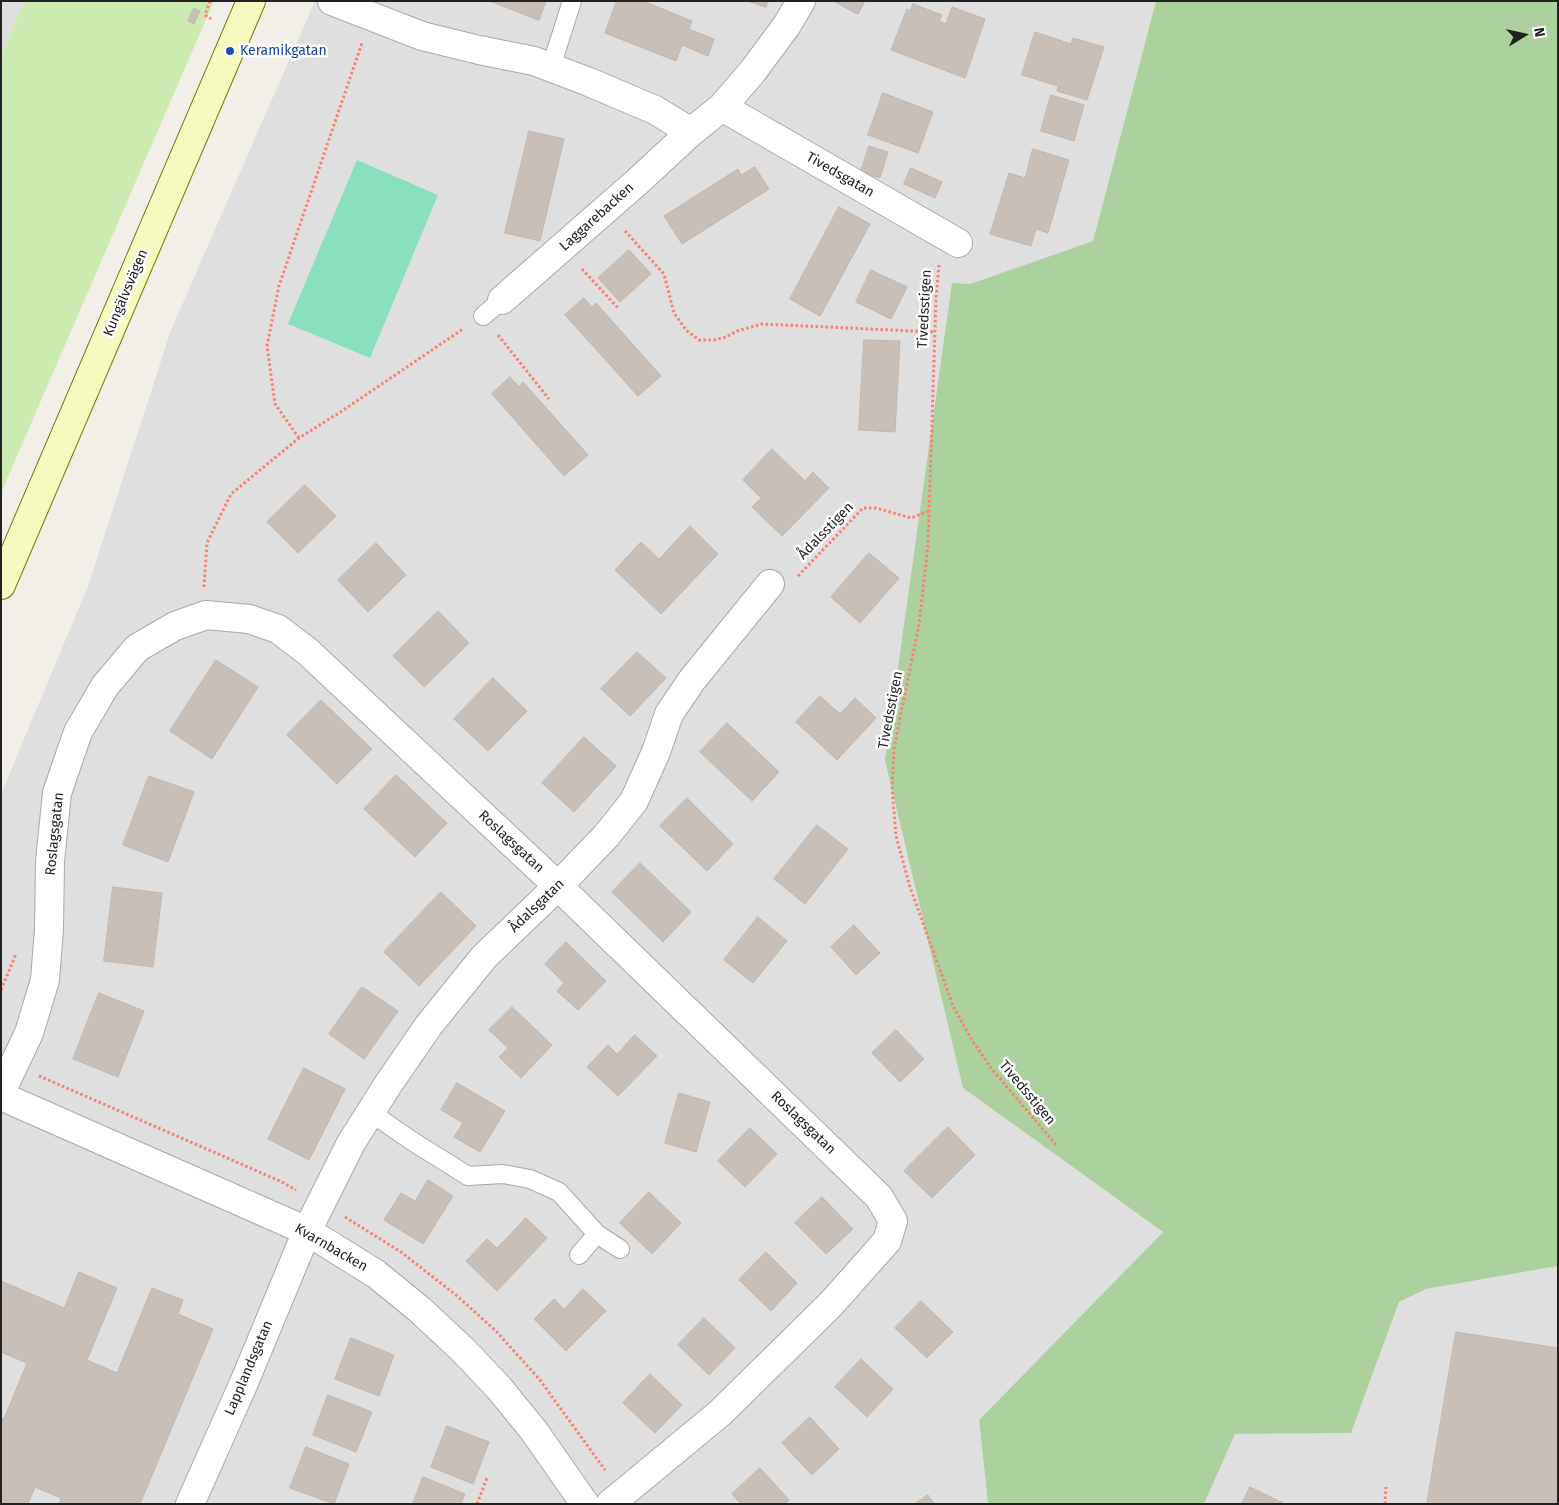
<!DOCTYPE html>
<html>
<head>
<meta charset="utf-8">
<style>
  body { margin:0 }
  #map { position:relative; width:1559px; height:1505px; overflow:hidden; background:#f2efe9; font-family:"Fira Sans",sans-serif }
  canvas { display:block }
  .frame { position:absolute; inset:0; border:2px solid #222; pointer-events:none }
  .north { position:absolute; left:1499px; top:10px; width:50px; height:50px; -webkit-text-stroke:4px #fff; paint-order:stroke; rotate:80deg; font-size:14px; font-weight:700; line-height:20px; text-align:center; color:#222 }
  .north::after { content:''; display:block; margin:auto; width:18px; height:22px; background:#222; clip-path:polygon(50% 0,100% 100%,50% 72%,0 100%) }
</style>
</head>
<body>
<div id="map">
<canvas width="1559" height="1505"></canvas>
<div class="frame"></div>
<div class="north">N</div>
</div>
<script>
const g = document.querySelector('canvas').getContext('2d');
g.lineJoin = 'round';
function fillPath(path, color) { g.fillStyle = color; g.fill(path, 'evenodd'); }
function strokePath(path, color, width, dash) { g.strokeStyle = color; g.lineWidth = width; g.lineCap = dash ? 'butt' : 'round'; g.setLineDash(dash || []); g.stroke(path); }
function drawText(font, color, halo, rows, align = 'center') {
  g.font = font + ' "Fira Sans",sans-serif'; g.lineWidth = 5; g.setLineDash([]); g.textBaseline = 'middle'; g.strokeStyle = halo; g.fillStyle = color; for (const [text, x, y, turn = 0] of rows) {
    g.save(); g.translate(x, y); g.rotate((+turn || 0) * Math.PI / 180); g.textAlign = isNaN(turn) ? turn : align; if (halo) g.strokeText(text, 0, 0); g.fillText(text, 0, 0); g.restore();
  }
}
fillPath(new Path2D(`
  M1,1H25L1,55Z
  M315,1H1156L1093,241L970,284L952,283L963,1088L1163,1232L979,1420L988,1504H1V794L88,586L171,330Z
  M1558,1266V1504H1204L1235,1434L1351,1433L1399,1302L1426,1289Z`), '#e0dfdf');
fillPath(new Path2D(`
  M25,1H214L1,493V55Z`), '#cdebb0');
fillPath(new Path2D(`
  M1156,1H1558V1266L1426,1289L1399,1302L1351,1433L1235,1434L1204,1504H988L979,1420L1163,1232L963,1088L885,760L952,283L970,284L1093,241Z`), '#add19e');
fillPath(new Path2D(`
  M357,160L438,195L370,358L288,324Z`), '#88e0be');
const building = new Path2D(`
  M490,1H546L539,20Z
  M617,1H643L692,21L689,29L714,39L708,56L682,45L676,61L605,33Z
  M748,1H768L766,7Z
  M834,1H865L858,14Z
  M913,4L942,15L939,21L946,24L952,7L985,19L965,78L891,50L907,9L910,11Z
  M194,8L200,11L194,24L188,21Z
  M1035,32L1071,44L1073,38L1104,47L1087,100L1057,91L1058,86L1022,75Z
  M883,93L933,112L918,153L868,135Z
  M1051,95L1084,105L1074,141L1041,131Z
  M529,131L564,139L540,241L505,233Z
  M869,146L888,152L880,178L861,172Z
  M1033,149L1069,160L1048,233L1036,229L1031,246L990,234L1009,173L1025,178Z
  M755,167L769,189L682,244L664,216L738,169L741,175Z
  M911,168L942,182L935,198L904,184Z
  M839,207L870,224L820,316L790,299Z
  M629,250L651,274L620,302L598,278Z
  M871,270L907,287L891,319L856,302Z
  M584,298L592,307L596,303L661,376L638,396L565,315Z
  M864,340L900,341L895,432L859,430Z
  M510,377L519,387L523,382L588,455L564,476L492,394Z
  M772,449L805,481L813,472L829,488L782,536L752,507L761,498L743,480Z
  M305,485L336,516L298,553L267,522Z
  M690,526L718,554L661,614L615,570L641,542L659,559Z
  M376,543L406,575L368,612L338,580Z
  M869,553L899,578L860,623L831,597Z
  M438,611L469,643L424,687L393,656Z
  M637,652L666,678L630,716L601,689Z
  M216,660L258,687L212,759L170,731Z
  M493,678L527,711L488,751L454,719Z
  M820,696L840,714L855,698L876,718L837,760L796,722Z
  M321,700L372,749L337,784L287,735Z
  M727,723L779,772L752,801L700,752Z
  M584,737L616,766L574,812L542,783Z
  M396,775L447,823L415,857L364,809Z
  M149,776L194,792L168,862L123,845Z
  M687,798L733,844L707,871L660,826Z
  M817,825L848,849L805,904L774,879Z
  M640,863L691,912L663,942L612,892Z
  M113,887L162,893L153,967L104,961Z
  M441,892L476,926L419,986L384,952Z
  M758,917L787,941L753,983L724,960Z
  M854,925L880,953L856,975L831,947Z
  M566,942L606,981L578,1010L557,991L564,983L545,964Z
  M362,987L398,1011L364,1059L329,1034Z
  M99,993L144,1011L118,1077L73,1059Z
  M512,1007L552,1045L521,1078L499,1057L508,1048L489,1030Z
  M896,1030L924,1059L900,1082L872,1053Z
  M635,1035L657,1056L618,1096L587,1067L608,1045L617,1054Z
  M304,1068L345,1089L309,1160L268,1139Z
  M457,1083L505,1111L480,1152L454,1137L463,1123L441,1110Z
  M679,1093L710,1102L696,1152L665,1143Z
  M948,1127L975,1155L932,1198L904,1171Z
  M750,1128L777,1154L745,1187L718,1161Z
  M428,1180L453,1196L423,1244L384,1220L401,1193L415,1201Z
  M649,1192L681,1223L652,1254L620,1223Z
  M822,1197L853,1229L826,1254L795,1223Z
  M526,1218L547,1238L497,1291L466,1261L487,1239L497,1248Z
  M766,1252L797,1283L771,1311L739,1280Z
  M79,1272L117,1288L87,1360L117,1373L152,1288L183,1300L178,1314L213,1329L140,1504H59L61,1498L35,1487L28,1504H1V1418L4,1419L27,1363L1,1352V1281L64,1308Z
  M583,1289L606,1311L566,1351L534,1319L554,1299L564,1309Z
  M921,1301L953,1332L927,1358L895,1328Z
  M704,1318L735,1348L709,1375L678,1345Z
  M1456,1332L1558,1348V1504H1427Z
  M351,1338L394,1355L379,1396L335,1379Z
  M861,1359L893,1389L867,1417L835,1387Z
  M650,1374L682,1405L655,1433L623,1403Z
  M328,1395L372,1412L356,1452L313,1435Z
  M810,1417L839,1449L812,1475L782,1443Z
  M447,1426L489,1442L473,1484L431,1467Z
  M306,1447L349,1464L334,1504L290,1488Z
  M760,1468L789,1500L785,1504H741L732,1494Z
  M423,1477L465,1494L461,1504H413Z
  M1250,1487L1285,1504H1242Z
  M928,1495L934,1504H915Z`);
fillPath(building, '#c7bfb8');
strokePath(building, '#c4b6ab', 1);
const lane = new Path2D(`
  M551,67L572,1
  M483,316L502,300
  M370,1112L412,1141L468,1176L503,1174L530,1179L559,1192L597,1234L579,1255
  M597,1234L620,1249`);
const street = new Path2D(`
  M332,1L422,36L479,50L534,61L589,82L655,110L691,132
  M722,107L958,243
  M502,300L637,182L691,132L722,107L753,71L787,25L801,1
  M1,1092L29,1033L45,980L49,929L50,861L57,793L78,732L105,686L137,648L175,626L206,615L249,619L278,629L307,651L558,886L879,1197L893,1221L887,1241L831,1304L720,1413L610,1504
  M1,1096L307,1231L376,1274L419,1309L463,1350L499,1388L534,1431L585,1504
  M190,1504L243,1385L307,1231L351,1143L389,1083L429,1025L484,957L558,886L607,835L634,801L656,752L669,714L692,680L770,584`);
const secondary = new Path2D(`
  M1,585L251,1`);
strokePath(lane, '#a9a9a9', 20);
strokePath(street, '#a9a9a9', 30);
strokePath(secondary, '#707d05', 30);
strokePath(new Path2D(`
  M210,1L205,15L211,19
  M625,231L664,274L674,313L686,330L699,340H714L726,337L737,331L762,324L934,332
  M939,265L936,298L928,546L919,625L894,748L892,788L896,836L910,887L953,1006L970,1037L991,1068L1057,1146
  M582,269L618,308
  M498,335L549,399
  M299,438L275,404L267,346L279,286L362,43
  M798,576L863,508H876L911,518L929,511
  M204,587L207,543L231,494L299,438L342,411L463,329
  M1,990L16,954
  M39,1076L280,1181L296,1190
  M345,1217L401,1252L456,1295L496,1331L540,1380L605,1470
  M477,1504L487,1478
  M1385,1504L1386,1487`), '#fa8072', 3, [2.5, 2.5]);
strokePath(lane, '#fff', 18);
strokePath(street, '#fff', 28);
strokePath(secondary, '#f7fabf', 28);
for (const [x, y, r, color] of [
  [230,51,5,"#1a4fb4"]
]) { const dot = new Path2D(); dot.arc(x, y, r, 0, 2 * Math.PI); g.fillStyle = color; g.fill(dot); strokePath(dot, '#fff', 2); }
drawText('14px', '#164399', '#fff', [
  ["Keramikgatan",240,51]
], 'left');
drawText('14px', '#222', '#fff', [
  ["Tivedsgatan",840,175,30],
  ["Laggarebacken",597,217,-42],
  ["Kungälvsvägen",126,293,-67],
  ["Tivedsstigen",925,309,-87],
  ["Ådalsstigen",826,531,-46],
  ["Tivedsstigen",891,710,-79],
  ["Roslagsgatan",55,834,-84],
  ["Roslagsgatan",511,842,43],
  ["Ådalsgatan",537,906,-44],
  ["Tivedsstigen",1027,1093,50],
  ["Roslagsgatan",803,1123,44],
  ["Kvarnbacken",331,1248,30],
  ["Lapplandsgatan",249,1368,-67]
]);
</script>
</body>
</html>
